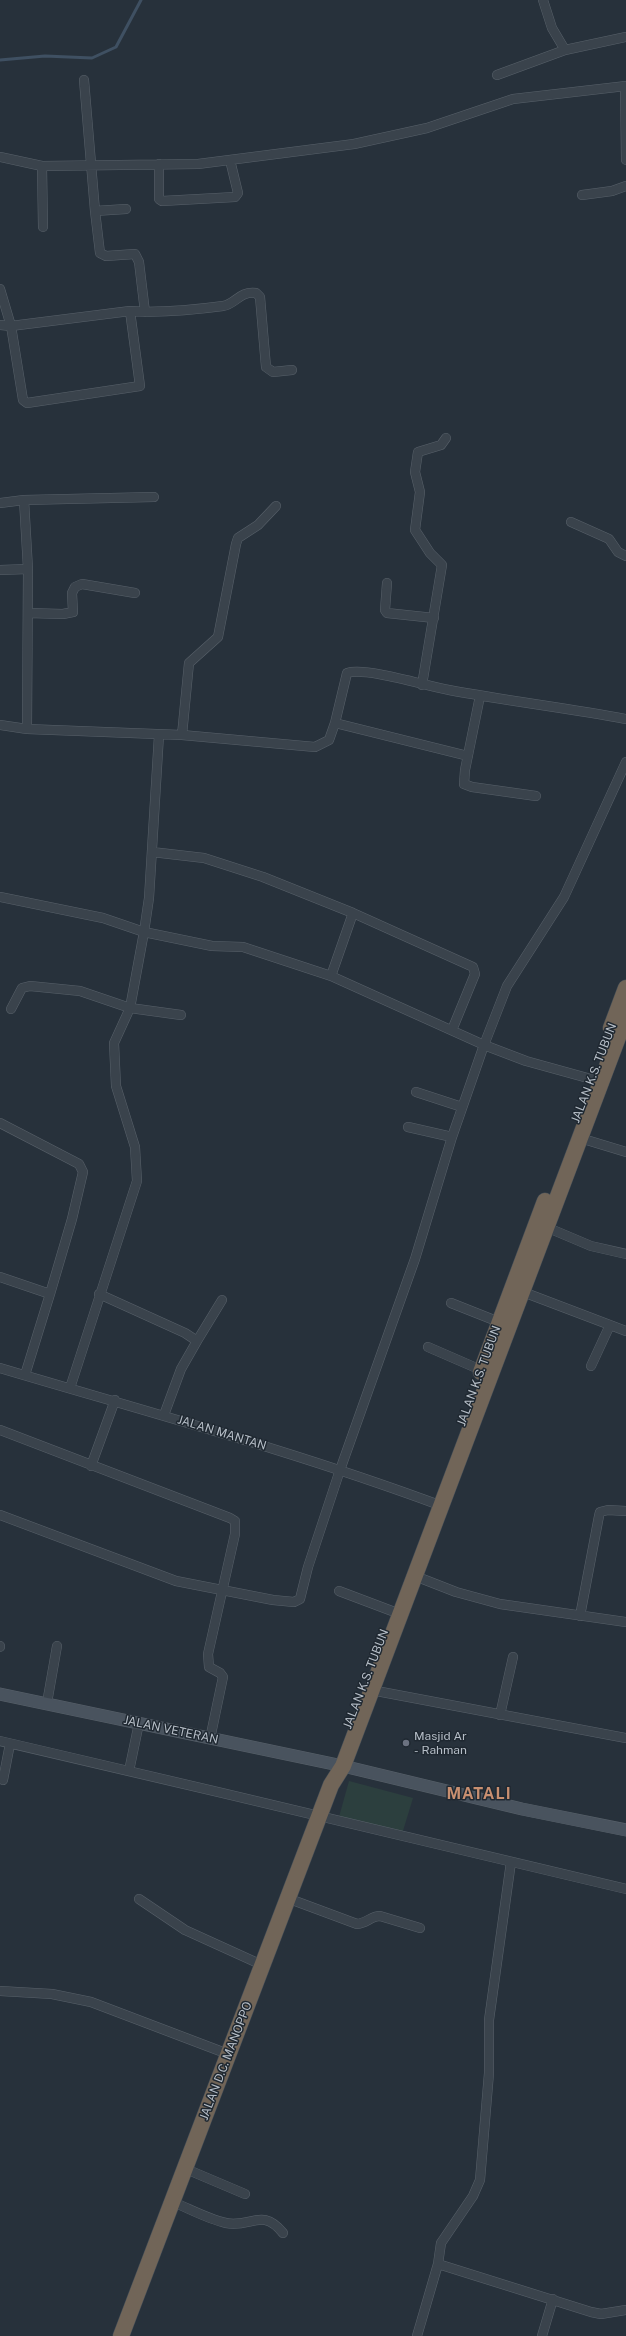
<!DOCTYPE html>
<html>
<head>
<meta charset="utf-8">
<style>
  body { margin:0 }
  canvas { display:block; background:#27313b }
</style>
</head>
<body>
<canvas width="626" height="2336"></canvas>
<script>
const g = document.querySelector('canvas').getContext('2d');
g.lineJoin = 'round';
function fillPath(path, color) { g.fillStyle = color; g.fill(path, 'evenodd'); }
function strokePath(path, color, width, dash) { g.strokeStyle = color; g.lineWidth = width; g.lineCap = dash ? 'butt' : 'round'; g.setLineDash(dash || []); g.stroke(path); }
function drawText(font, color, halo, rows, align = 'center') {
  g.font = font + ' "Public Sans",sans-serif'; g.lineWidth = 3; g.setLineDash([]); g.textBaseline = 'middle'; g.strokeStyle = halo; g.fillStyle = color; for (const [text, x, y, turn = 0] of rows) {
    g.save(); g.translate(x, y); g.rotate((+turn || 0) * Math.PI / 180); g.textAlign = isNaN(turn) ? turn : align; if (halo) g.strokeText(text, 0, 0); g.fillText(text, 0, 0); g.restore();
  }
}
fillPath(new Path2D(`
  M349,1781L413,1798L402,1834L339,1817Z`), '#2c3f3e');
strokePath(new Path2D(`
  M0,60L45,56L92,58L116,47L141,0`), '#3f5062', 3);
const street = new Path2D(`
  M543,0L552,28L565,50L626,37
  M497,75L565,50
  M84,80L95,211L100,253L106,256L135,254L139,262L145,312
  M625,86L626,160
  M0,157L42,166L198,164L354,144L427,128L513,99L626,86
  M159,164V199L162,201L235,197L238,193L230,160
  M42,166L43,227
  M582,195L612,191L626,186
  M95,211L126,209
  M0,289L11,326L23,400L27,403L140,386L130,311
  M0,325L11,326L130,311C159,313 193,310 223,306C236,304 239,291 256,293L260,297L266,367L273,372L292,370
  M24,500L28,569L27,729
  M0,503L24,500L154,497
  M571,522L609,539L618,552L626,556
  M0,570L28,569
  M387,583L385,610L387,613L434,618
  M28,613L63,614L73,612L72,593L75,587L82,584L135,593
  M422,685L442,565L430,553L415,530L420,492L415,472L418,452L441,445L446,438
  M480,696L465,770L464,784L472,787L536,796
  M335,723L468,756
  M0,725L27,729L182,735L315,747L329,740L335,723L347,673C367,667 426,686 449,690C508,701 567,708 626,719
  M182,735L189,663L218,637L236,544L238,538L258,525L276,506
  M152,852L204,858L263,877L353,913L473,967L475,974L452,1030
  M0,897L103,918L144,932L212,946L243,947L331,976L484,1045L526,1061L602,1082
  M331,976L353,913
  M11,1009L22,988L30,986L80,991L130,1008L181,1015
  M416,1092L462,1107
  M0,1123L79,1164L83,1172L72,1219L50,1294
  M408,1127L452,1137
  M580,1138L626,1152
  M546,1227L591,1246L626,1254
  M0,1277L50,1294L25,1375
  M523,1292L626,1331
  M99,1294L185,1333L197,1341L181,1369L164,1415
  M451,1303L499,1322
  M197,1341L222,1300
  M428,1347L481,1370
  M591,1366L610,1325
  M0,1368C148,1412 297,1452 442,1506
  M70,1388L137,1181L135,1147L116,1086L114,1043L130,1008L144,932L149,898L159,735
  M0,1430L230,1518L235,1521V1534L208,1654L209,1667L220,1673L223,1677L210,1739
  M91,1466L115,1400
  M0,1515L176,1581L273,1600L294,1602L300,1599L308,1567L340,1470L415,1259L452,1137L484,1045L507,986L564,897L626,762
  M415,1576L456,1592L500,1604L626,1622
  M339,1591L392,1611
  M580,1616L599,1516L600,1512L608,1510L626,1511
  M0,1647V1646
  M371,1690L626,1738
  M47,1703L57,1646
  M500,1715L513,1657
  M0,1741C209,1789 417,1840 626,1889
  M129,1771L139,1723
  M3,1780L10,1744
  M511,1862L489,2020V2073L480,2180L473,2196L441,2243L438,2264L591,2312L601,2314L626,2310
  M287,1898L357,1924C367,1923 371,1916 380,1916L420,1928
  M139,1899L185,1930L262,1965
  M0,1991L52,1994L91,2002L228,2054
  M186,2169L245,2194
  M173,2202C190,2209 208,2219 226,2223C251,2228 262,2207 283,2233
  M417,2336L438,2264
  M542,2336L553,2299`);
const secondary = new Path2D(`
  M0,1694L343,1766L522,1809L626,1830`);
const highway = new Path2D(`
  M611,1028L626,988
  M481,1372L545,1201
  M121,2336L331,1785L343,1766L626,1016`);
strokePath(street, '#58616a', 10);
strokePath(secondary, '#58616a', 13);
strokePath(highway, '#454e57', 17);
strokePath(street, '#3a434c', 9);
strokePath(secondary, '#49535e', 12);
strokePath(highway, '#716558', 16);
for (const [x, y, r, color] of [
  [406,1743,4,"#6b7280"]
]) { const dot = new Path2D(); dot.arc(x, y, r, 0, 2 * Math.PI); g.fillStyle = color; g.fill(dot); strokePath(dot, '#1f2831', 1.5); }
drawText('12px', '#b6bec7', '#1f2831', [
  ["JALAN K.S. TUBUN",594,1073,-69],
  ["JALAN K.S. TUBUN",479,1376,-70],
  ["JALAN MANTAN",222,1433,17],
  ["JALAN K.S. TUBUN",366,1679,-69],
  ["JALAN VETERAN",171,1730,12],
  ["JALAN D.C. MANOPPO",226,2061,-69]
]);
drawText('12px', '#b6bec7', '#1f2831', [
  ["Masjid Ar",414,1736],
  ["- Rahman",414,1750]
], 'left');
g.letterSpacing = '1px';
drawText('bold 16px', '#c88f70', '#1f2831', [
  ["MATALI",479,1794]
]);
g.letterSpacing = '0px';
</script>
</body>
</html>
